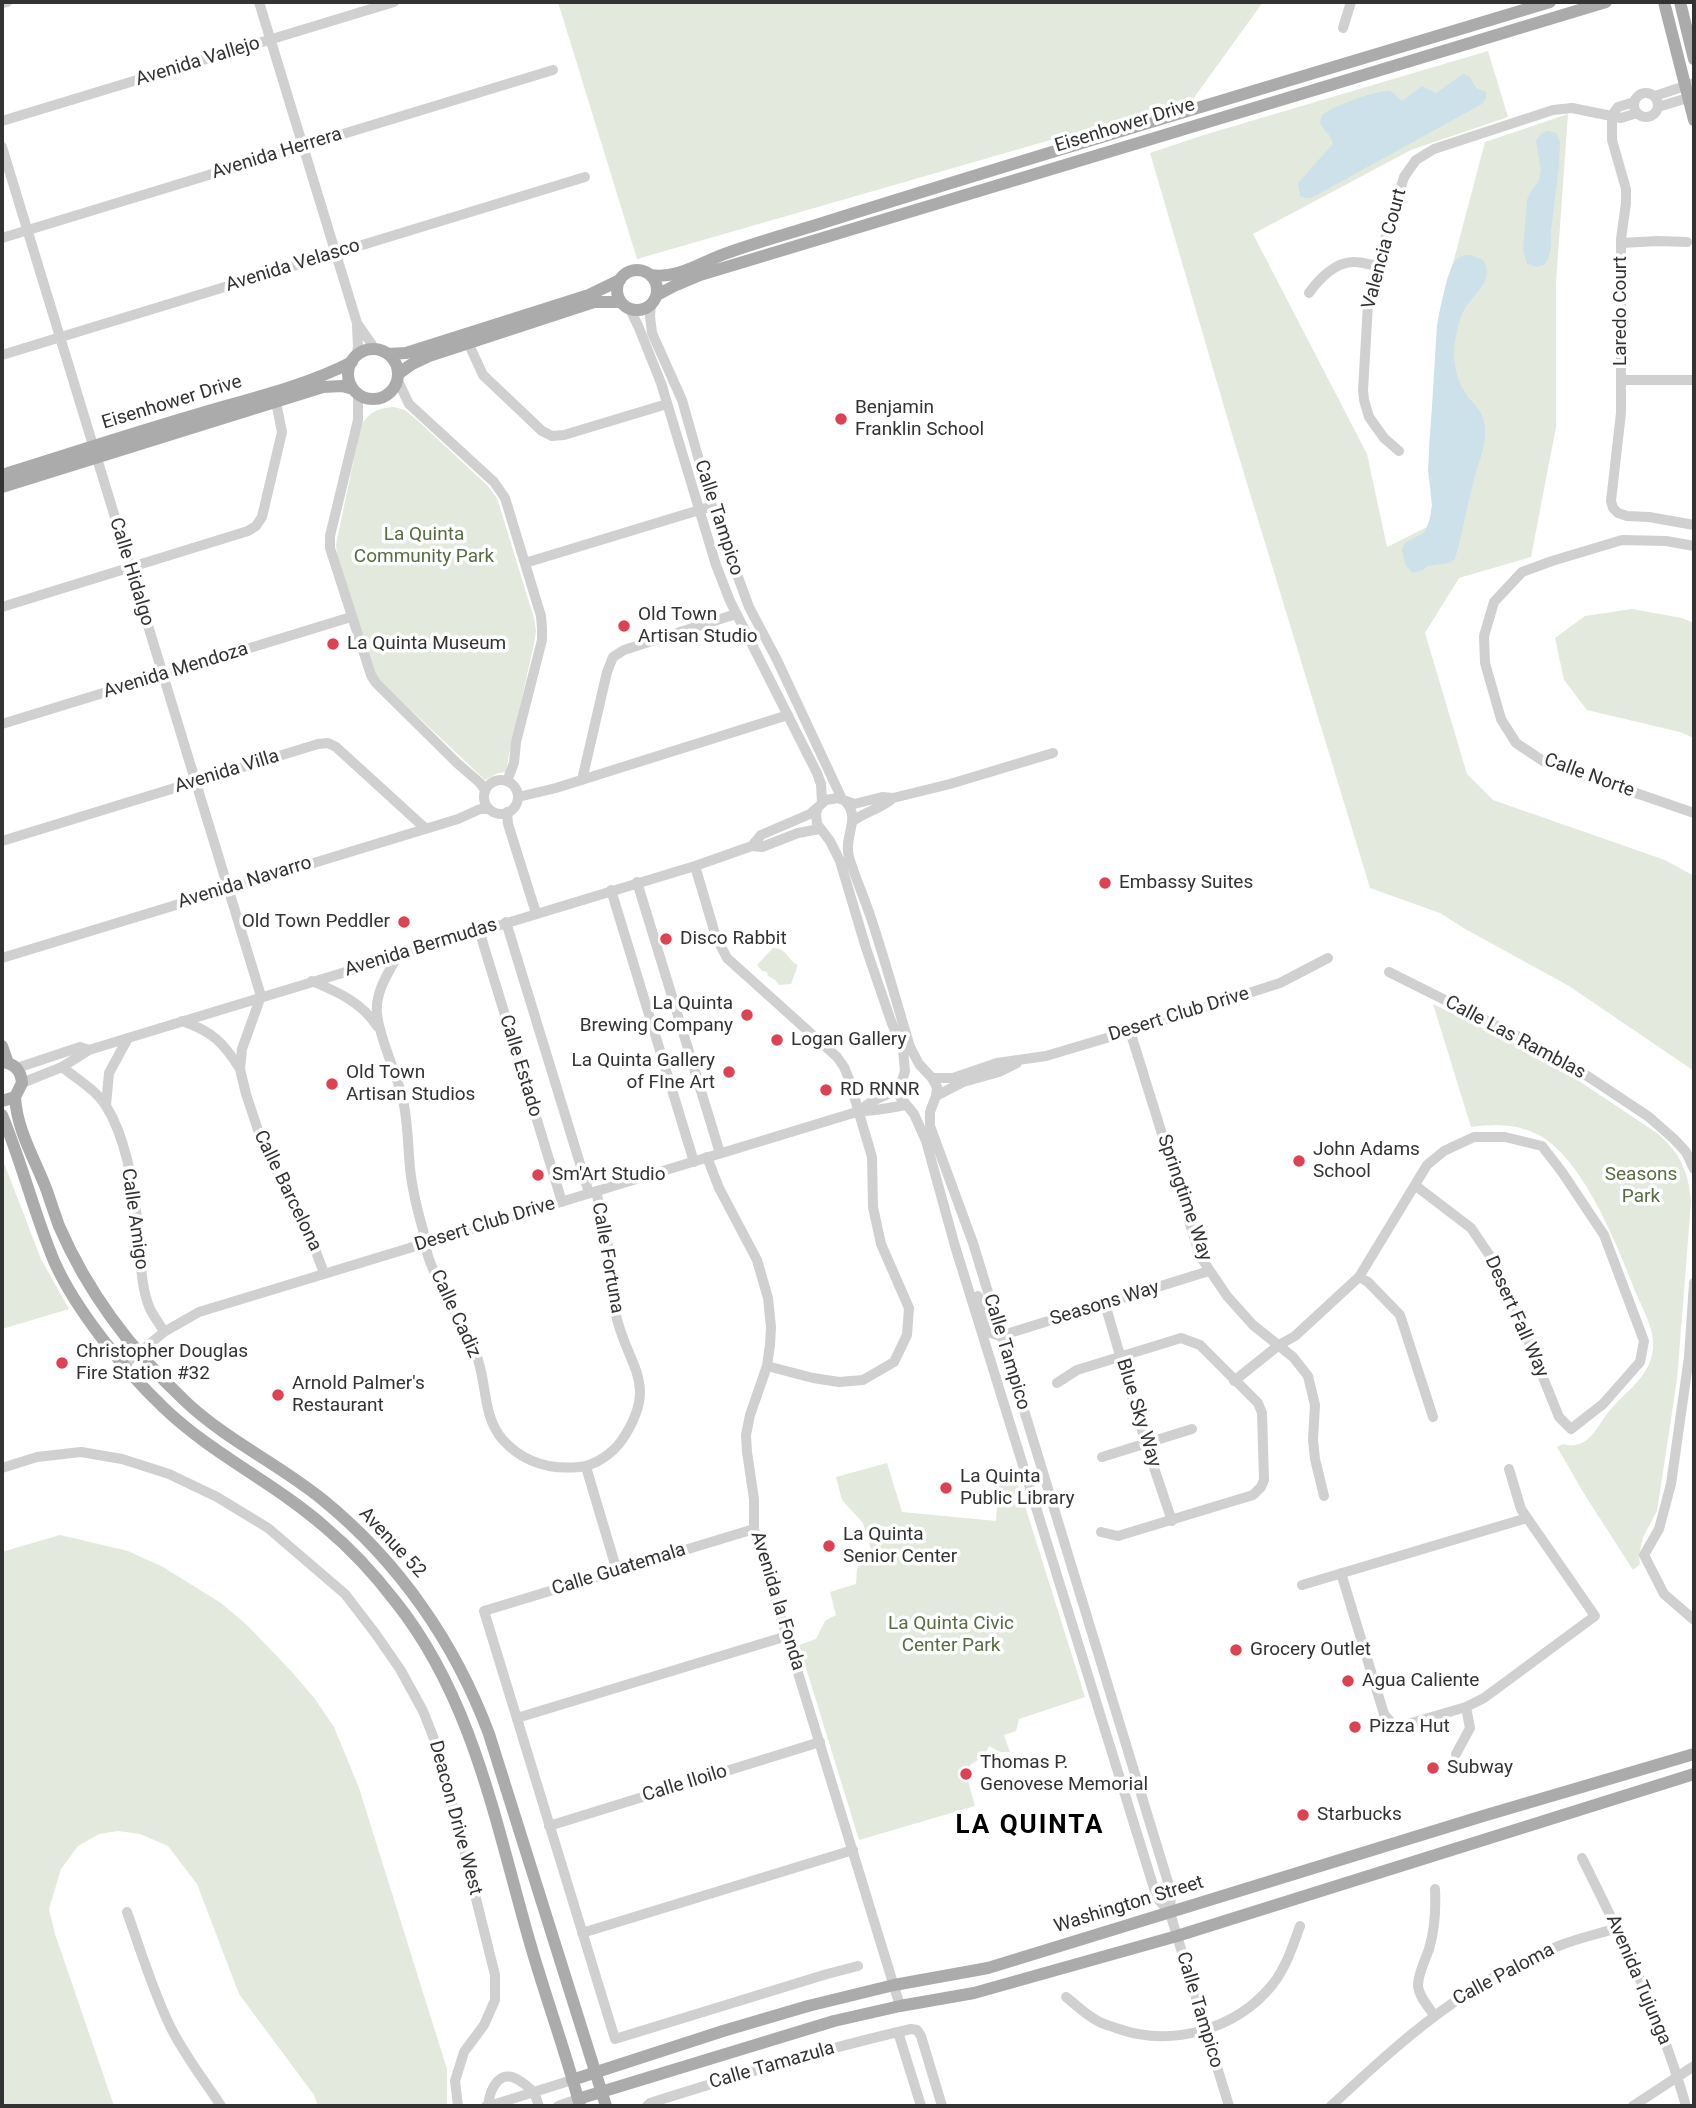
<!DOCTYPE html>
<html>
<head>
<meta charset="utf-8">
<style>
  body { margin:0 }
  #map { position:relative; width:1696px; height:2108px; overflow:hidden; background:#fff; font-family:Roboto,sans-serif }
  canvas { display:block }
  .frame { position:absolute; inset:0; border:4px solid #333; pointer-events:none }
</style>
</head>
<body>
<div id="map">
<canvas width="1696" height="2108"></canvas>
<div class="frame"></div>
</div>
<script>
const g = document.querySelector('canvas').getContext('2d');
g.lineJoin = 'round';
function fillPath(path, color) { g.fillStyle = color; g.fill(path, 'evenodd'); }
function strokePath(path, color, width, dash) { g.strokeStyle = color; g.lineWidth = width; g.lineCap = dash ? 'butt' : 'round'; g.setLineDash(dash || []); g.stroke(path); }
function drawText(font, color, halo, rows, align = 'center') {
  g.font = font + ' Roboto,sans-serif'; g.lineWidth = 7; g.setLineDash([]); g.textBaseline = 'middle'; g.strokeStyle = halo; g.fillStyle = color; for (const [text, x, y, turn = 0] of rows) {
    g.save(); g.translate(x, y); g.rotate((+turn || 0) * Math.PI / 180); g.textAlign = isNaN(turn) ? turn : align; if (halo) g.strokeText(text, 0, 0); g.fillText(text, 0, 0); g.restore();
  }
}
fillPath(new Path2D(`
  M558,2H1263L1193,99L637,259Z
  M1488,51L1508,117L1411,150L1253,234L1367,454L1387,547L1433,524L1429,444L1443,301L1485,142L1568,114L1556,283V427L1531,557L1459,578L1425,633L1467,774L1493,800L1665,860L1694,876V1071L1569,986L1467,930L1440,913L1370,888L1232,434L1150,153L1207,134Z
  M394,407L405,410L416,419L488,486L497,498L534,618L536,631L534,644L508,759L507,772L498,773L485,780L376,677L337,555L336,544L361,426C369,412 378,408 394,407Z
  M1632,609L1682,618L1694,623V738L1680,732L1587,710L1564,680L1555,638L1585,616Z
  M773,948C787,948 788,961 798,965L791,984L779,985L775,980L768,976L767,972L762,971L757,965Z
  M1433,1004L1546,1059L1657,1133C1680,1153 1689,1172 1691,1202L1677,1380L1657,1511L1643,1537L1639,1555L1640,1564L1633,1570L1583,1492L1557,1447L1563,1444C1585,1450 1594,1433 1604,1418C1620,1394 1650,1380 1653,1349C1655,1330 1643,1310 1636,1293C1618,1247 1586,1166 1544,1138C1522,1124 1496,1123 1471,1127Z
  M2,1158L41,1259L69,1309L2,1329Z
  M887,1463L902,1512L996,1521L999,1478L1015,1474L1085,1697L1019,1719L1016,1731L1004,1735L1010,1752H1000L989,1746L984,1756L970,1765L971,1772L966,1774L975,1806L859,1840L799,1645L816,1639L825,1621L836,1615L830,1592L856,1584L857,1568L871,1549L863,1523L842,1500L836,1477Z
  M60,1535L128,1551L163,1567L221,1603L247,1625L292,1672L315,1699L334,1727L359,1788L447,2069V2106H318L314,2095L239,1994L197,1884L168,1846L140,1834L118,1831L99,1834L78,1846L61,1869L49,1909L55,1934L114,2106H2V1552Z`), '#e3e9dc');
fillPath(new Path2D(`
  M1463,74L1469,76L1476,88L1486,92V98L1482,104L1311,198H1307L1300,196L1298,183L1333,144C1332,132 1315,128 1322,116C1326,108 1381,89 1389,91C1394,92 1398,98 1402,101L1422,86L1436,93Z
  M1548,131L1556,133L1560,141L1559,166L1551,231V248L1548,259L1544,265L1537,267L1527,264L1523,250L1527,200L1531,191L1538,182L1541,171L1536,140L1542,133Z
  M1471,255L1483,260C1496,280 1473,294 1464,310C1459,320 1457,330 1455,341C1452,361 1456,380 1468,397C1474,404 1481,410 1483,419C1490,440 1477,466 1472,487C1466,511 1462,535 1455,559L1449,563L1427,566L1423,570L1413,573L1406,566L1402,550L1405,543L1425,532L1430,518L1432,505L1428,470L1437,325C1440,311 1447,269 1456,260C1460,255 1466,255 1471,255Z`), '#cde1ea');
strokePath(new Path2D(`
  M259,2L357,323L375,349
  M2,3L7,2
  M1343,28L1351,2
  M1634 105a12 12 0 1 1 24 0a12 12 0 1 1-24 0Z
  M1655,96L1694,83
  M1658,107L1694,96
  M1612,115V140L1626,189V203L1621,239V413L1611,501L1613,508L1618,513L1627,516L1649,517L1694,525
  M1612,115L1618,107L1634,102
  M2,121L394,2
  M2,147L261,996L242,1049L240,1069L246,1094L263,1145L307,1228L324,1273
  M2,238L553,70
  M1621,243L1658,241L1687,242
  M1309,293C1319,279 1336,261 1355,262C1362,262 1370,265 1377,266
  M651,305L650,316L652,333L682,400L712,506L749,607L777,660L842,799
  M630,309L639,328L661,383L716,565L730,601L817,773L821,784L822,803
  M465,336L483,375L542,431L552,436L564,435L667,404
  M2,355L585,177
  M356,357L358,347L357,326
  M397,379L409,404L494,482L505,498L541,616L542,628V640L516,742L514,763L507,781
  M1621,380H1694
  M358,394V420L330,536V548L371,675L376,683L457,763L480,783L485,790
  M1399,451L1384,438L1369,417L1364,400L1363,390L1368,304L1372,282L1404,177L1416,160L1434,149L1553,110L1572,108L1621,118L1637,113
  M1694,546L1666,541L1622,540L1552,561L1522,572L1494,602L1484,636L1485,663L1501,719L1516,743L1543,761L1694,813
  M525,563L706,508
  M2,607L248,531L256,526L262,517L282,432L276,402
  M2,724L351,617
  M582,780L607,672L613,657L624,650L736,614
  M484 797a17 17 0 1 1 34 0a17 17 0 1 1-34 0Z
  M518,797L556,788L788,715
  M845,801C862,818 843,836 849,857C855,877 864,897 871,918C885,960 897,1004 910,1047L919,1064L932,1078L937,1087L936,1096L930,1112V1126L973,1243L1171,1892L1170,1913L1229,2106
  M818,808L816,813L817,824L830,841L840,861L866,948L891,1021L903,1050L905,1071L900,1087V1097L914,1114L926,1141L955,1246L1157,1898L1170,1913
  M507,812L508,824L536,913
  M853,821C866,811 881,809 893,798
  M2,841L318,744L328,743L336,747L426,829
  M752,846L761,835L810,814L826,800L838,798L854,804L882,797L893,798L950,784L1053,753
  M695,866L716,937L727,958L837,1057L844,1067L849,1079L872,1157L873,1207L881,1244L909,1308L907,1335L894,1362L863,1380L839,1382L813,1378L767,1366
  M637,882L720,1153
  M611,890L694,1162
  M506,922L589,1193
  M479,930L562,1202
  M398,955C388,973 375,992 377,1014C380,1042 398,1074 404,1105C408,1126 408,1147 410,1168C412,1189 417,1209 423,1230C425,1238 425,1247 428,1256C440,1293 465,1324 478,1360C487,1387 483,1417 503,1440C523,1462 549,1470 579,1467C595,1466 613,1453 622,1440C661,1382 626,1366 615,1311C611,1292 612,1273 609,1253C606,1232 601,1212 596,1191
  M2,958L458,819L480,809H489
  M1389,972L1555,1055L1601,1085L1649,1117L1674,1139L1686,1152L1694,1169
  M312,981C338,992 361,1002 377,1026
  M182,1021C212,1031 224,1043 240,1069
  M1130,1031L1200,1256L1227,1296L1253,1325L1293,1357L1308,1376L1315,1405L1313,1440L1315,1459L1324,1496
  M62,1067C77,1079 96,1090 106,1106C128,1141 136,1200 139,1240C141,1263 141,1288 150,1309C154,1317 160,1324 164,1332
  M17,1068L80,1047L89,1050
  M932,1078H953L997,1063L1046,1056L1130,1031L1280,983L1328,958
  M22,1083L62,1067L89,1050L128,1038L695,866L752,846L762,847L798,833L820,829
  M936,1096L963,1082L999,1072L1017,1063
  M106,1105L109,1073L128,1038
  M860,1111C873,1097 885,1098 900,1087
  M707,1157L719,1188L757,1260L768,1298L771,1327L770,1345L767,1366L750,1415L746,1435L747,1452L754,1499V1529L900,2006
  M1359,1277L1368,1282L1400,1315L1433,1417
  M1694,1283L1689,1357L1671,1484L1659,1529L1644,1555L1664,1594L1694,1620
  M978,1296L991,1333L1000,1336L1209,1271
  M1105,1304L1146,1444L1172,1521
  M124,1365L164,1332L199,1312L860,1111C875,1111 890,1108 905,1105
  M1234,1381L1279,1345L1295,1336L1359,1277L1427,1165L1444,1151L1474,1137H1505L1542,1146L1562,1172L1604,1235L1644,1341L1640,1362L1603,1404L1571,1429L1559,1417L1513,1303L1490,1256L1471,1228L1416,1186
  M1057,1383L1077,1370L1181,1338L1200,1345L1258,1403L1262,1413L1264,1480L1261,1487L1253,1495L1118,1536L1101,1532
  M1102,1457L1192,1429
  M586,1467L617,1571
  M2,1468L37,1457L81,1452L122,1459L169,1474L217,1497L268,1528L345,1594L375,1633L400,1669L423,1711L440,1754L495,1975V2000L484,2025L464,2052L455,2081L458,2106
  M754,1529L484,1611L615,2039L827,1974L858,1966
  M1341,1573L1384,1714L1395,1727L1401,1726L1466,1707L1484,1698L1595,1616L1521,1509L1509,1469
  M1302,1585L1527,1518
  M517,1718L787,1636
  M1456,1754L1470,1728L1466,1707
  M549,1826L820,1742
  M1582,1858C1623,1940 1661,2018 1686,2106
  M127,1912C141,1951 153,1992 171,2028C185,2056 204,2080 221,2106
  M582,1933L853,1850
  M1066,1997C1076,2005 1085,2014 1096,2020C1102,2024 1110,2026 1116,2028C1171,2048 1236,2030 1273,1984C1286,1967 1293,1946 1300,1926
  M1434,2015C1428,2006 1419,1997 1418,1986C1418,1973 1425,1961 1429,1949C1435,1929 1436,1909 1435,1889
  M898,2032L921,2106
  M486,2106H488C490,2088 500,2067 520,2081C525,2084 529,2088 534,2092L572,2080
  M489,2106L534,2092L539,2106
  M558,2106L578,2099
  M647,2106L650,2103C736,2076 823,2049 911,2029L917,2030L921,2036L942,2106
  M1331,2106C1403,2039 1467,1981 1561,1945C1579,1938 1598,1934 1617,1928
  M1633,2106L1694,2066`), '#d0d0d0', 10);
strokePath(new Path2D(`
  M1664,2L1694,120
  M1680,2L1694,59
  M617 290a20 20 0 1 1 40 0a20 20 0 1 1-40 0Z
  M650,275C679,280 704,260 730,252C758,242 787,234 816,225C1060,148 1305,76 1550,2
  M657,295L674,286L700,275L1606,2
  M348 374a25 25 0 1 1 50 0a25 25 0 1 1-50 0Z
  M388,354L406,353L589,295L620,280
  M398,374L412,364L429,356L594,302H621
  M2,475C66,455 130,434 195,415C248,399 303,387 352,362
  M2,487L323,387L342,386L353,389
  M2,1046L8,1063
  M2,1062C14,1063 21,1070 22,1083L15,1097L2,1101
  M15,1097C17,1131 35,1159 47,1191C51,1203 55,1215 59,1226C88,1293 133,1352 185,1401C226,1440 279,1464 323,1500C399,1562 455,1643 489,1734L606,2106
  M2,1115C22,1163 34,1213 54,1261C75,1309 125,1371 164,1408C213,1455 275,1483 326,1528C351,1549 375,1575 395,1601C472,1697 495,1820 528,1936C544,1993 565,2049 580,2106
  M572,2080L723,2031L808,2006L894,1985L988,1968L1483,1816L1694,1754
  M578,2099L834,2021L900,2006L974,1993L1177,1936L1694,1774`), '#ababab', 12);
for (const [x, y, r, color] of [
  [841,419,7,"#dd4253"],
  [624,626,7,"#dd4253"],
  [333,644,7,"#dd4253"],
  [1105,883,7,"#dd4253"],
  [404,922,7,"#dd4253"],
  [666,939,7,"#dd4253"],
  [747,1015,7,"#dd4253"],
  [777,1040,7,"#dd4253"],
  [729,1072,7,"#dd4253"],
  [332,1084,7,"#dd4253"],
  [826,1090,7,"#dd4253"],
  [1299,1161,7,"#dd4253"],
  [538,1175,7,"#dd4253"],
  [62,1363,7,"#dd4253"],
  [278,1395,7,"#dd4253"],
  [946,1488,7,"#dd4253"],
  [829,1546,7,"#dd4253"],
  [1236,1650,7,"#dd4253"],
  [1348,1681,7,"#dd4253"],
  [1355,1727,7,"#dd4253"],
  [1433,1768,7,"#dd4253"],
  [966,1774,7,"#dd4253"],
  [1303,1815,7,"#dd4253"]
]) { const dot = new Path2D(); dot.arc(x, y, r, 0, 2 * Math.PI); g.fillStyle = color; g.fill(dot); strokePath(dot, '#fff', 2.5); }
drawText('19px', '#333', '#fff', [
  ["Avenida Vallejo",198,62,-17],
  ["Eisenhower Drive",1125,126,-17],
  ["Avenida Herrera",277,154,-17],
  ["Valencia Court",1385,249,-75],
  ["Avenida Velasco",293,266,-17],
  ["Laredo Court",1621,311,-90],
  ["Eisenhower Drive",172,403,-17],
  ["Calle Tampico",718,518,72],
  ["Calle Hidalgo",131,572,73],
  ["Avenida Mendoza",176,671,-17],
  ["Avenida Villa",227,772,-17],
  ["Calle Norte",1589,776,20],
  ["Avenida Navarro",245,883,-17],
  ["Avenida Bermudas",421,948,-17],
  ["Desert Club Drive",1179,1015,-17],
  ["Calle Las Ramblas",1515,1038,28],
  ["Calle Estado",520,1066,73],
  ["Calle Barcelona",287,1191,64],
  ["Springtime Way",1184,1198,71],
  ["Calle Amigo",134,1219,82],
  ["Desert Club Drive",485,1225,-17],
  ["Calle Fortuna",607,1258,80],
  ["Seasons Way",1105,1304,-17],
  ["Calle Cadiz",455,1314,65],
  ["Desert Fall Way",1516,1317,66],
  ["Calle Tampico",1006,1352,73],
  ["Blue Sky Way",1138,1413,73],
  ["Avenue 52",392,1543,47],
  ["Calle Guatemala",619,1570,-17],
  ["Avenida la Fonda",777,1601,73],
  ["Calle Iloilo",685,1784,-17],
  ["Deacon Drive West",455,1818,75],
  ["Washington Street",1129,1905,-17],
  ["Calle Paloma",1504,1975,-28],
  ["Avenida Tujunga",1638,1980,67],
  ["Calle Tampico",1199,2010,73],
  ["Calle Tamazula",772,2066,-16]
]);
drawText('19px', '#333', '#fff', [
  ["Benjamin",855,408],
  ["Franklin School",855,430],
  ["Old Town",638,615],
  ["Artisan Studio",638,637],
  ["La Quinta Museum",347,644],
  ["Embassy Suites",1119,883],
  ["Old Town Peddler",390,922,"right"],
  ["Disco Rabbit",680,939],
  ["La Quinta",733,1004,"right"],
  ["Brewing Company",733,1026,"right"],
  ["Logan Gallery",791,1040],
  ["La Quinta Gallery",715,1061,"right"],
  ["of FIne Art",715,1083,"right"],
  ["Old Town",346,1073],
  ["Artisan Studios",346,1095],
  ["RD RNNR",840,1090],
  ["John Adams",1313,1150],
  ["School",1313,1172],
  ["Sm'Art Studio",552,1175],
  ["Christopher Douglas",76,1352],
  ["Fire Station #32",76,1374],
  ["Arnold Palmer's",292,1384],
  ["Restaurant",292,1406],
  ["La Quinta",960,1477],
  ["Public Library",960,1499],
  ["La Quinta",843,1535],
  ["Senior Center",843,1557],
  ["Grocery Outlet",1250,1650],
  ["Agua Caliente",1362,1681],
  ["Pizza Hut",1369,1727],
  ["Thomas P.",980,1763],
  ["Genovese Memorial",980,1785],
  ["Subway",1447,1768],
  ["Starbucks",1317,1815]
], 'left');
drawText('19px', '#586d41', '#fff', [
  ["La Quinta",424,535],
  ["Community Park",424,557],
  ["Seasons",1641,1175],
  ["Park",1641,1197],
  ["La Quinta Civic",951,1624],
  ["Center Park",951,1646]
]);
g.letterSpacing = '2px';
drawText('bold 26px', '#000', '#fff', [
  ["LA QUINTA",1030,1826]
]);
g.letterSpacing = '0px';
</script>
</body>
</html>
